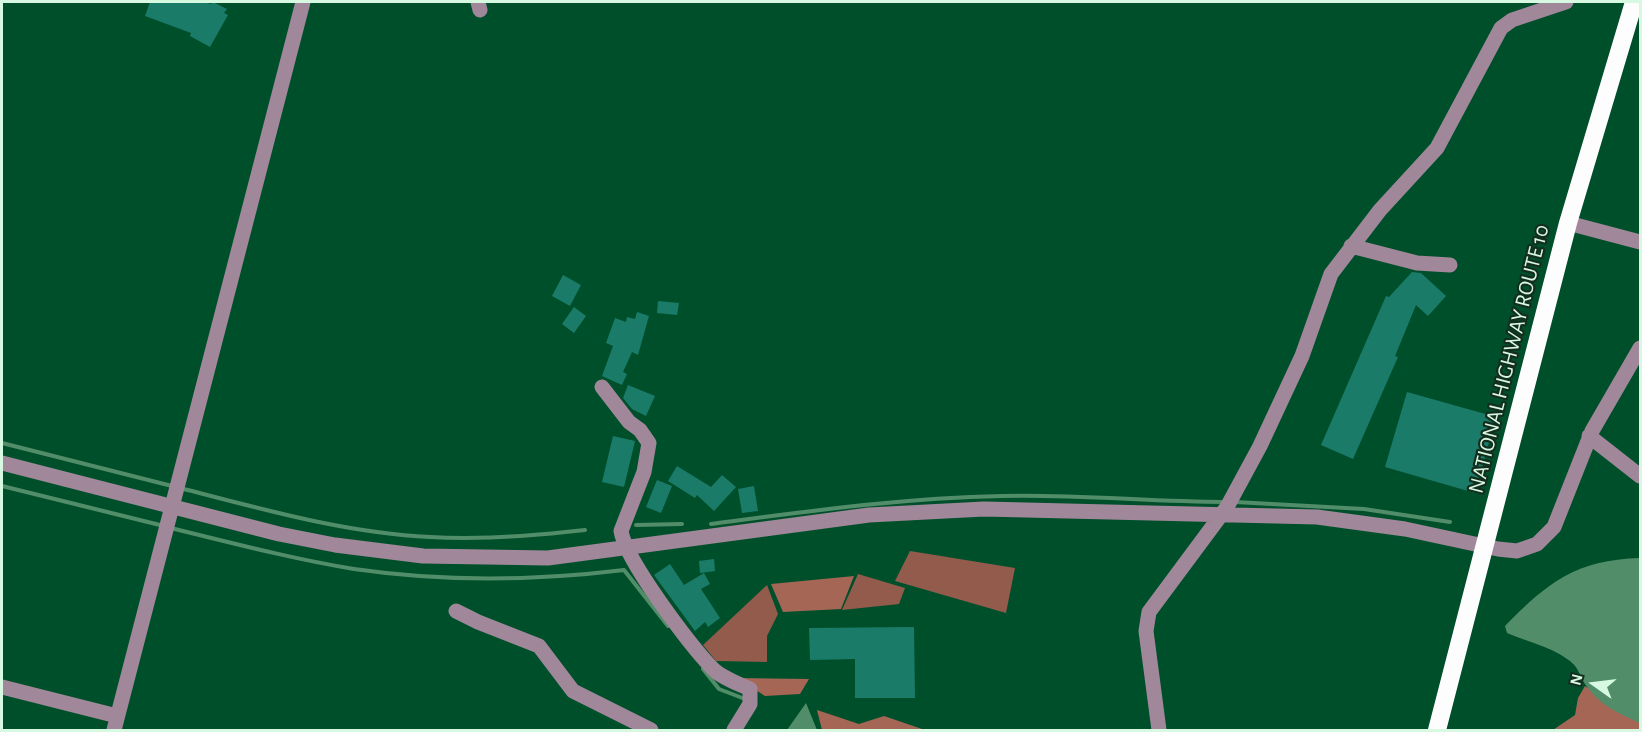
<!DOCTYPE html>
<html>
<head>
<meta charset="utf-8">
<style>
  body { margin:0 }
  #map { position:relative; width:1642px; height:732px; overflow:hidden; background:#004f2b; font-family:"Alegreya Sans",sans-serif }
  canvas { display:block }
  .frame { position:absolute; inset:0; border:3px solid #d7f8e1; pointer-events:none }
  .north { position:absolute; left:1564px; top:654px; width:60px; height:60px; -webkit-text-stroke:4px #132e1e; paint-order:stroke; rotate:284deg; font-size:16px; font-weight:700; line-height:24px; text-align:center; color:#d7f8e1 }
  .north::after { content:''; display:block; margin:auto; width:21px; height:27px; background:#d7f8e1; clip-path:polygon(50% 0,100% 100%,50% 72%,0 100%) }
</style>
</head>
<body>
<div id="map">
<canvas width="1642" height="732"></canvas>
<div class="frame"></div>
<div class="north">N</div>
</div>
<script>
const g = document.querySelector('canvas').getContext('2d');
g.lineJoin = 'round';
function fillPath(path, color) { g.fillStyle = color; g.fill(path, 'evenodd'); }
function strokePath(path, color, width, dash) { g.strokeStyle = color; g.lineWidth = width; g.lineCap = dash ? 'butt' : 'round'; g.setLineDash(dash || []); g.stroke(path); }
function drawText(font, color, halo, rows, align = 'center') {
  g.font = font + ' "Alegreya Sans",sans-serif'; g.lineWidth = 4.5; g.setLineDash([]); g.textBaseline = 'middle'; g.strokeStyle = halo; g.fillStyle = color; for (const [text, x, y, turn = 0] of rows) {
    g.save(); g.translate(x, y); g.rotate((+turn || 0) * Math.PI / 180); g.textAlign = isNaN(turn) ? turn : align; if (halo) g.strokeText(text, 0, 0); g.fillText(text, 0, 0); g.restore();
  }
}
fillPath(new Path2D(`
  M910,551L1015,568L1006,613L895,581Z
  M858,574L905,588L899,604L842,610Z
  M767,585L778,614L767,636V662L716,661L703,645Z`), '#925b4c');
fillPath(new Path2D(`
  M854,576L841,609L783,612L771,584Z
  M737,678L809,679L800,694L765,696Z
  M1585,686L1640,720V730H1553L1575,715L1578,698Z
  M817,710L859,724L884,716L925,730H822Z`), '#a56655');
fillPath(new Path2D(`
  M1640,558V723C1618,713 1599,705 1585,684C1579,675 1579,668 1570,661C1554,648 1526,641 1507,633L1505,626C1548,582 1576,560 1640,558Z
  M806,703L817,730H787Z`), '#518d68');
strokePath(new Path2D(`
  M2,443L172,486
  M2,486L164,526
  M180,488C262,509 345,533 430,537C482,540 533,536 585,530
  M1235,502L1364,509L1450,522
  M711,524C810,511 902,498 1002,496C1076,494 1151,502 1225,502
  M636,525L682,524
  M171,528C232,543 293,559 354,569C444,582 534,581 624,570L668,626
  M703,669L719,689L745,699`), '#518d68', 4);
fillPath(new Path2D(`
  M150,2H204L211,4L213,2L227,9L224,13L228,15L210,47L190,36L191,33L145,16Z
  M1412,272L1421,273L1446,296L1428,316L1416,305L1395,356L1398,357L1353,459L1321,445L1386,296L1389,297Z
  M563,275L581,285L570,306L552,296Z
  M658,301L679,303L677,315L657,313Z
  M574,307L586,316L574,333L562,324Z
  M637,312L649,316L638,355L632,352L623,372L627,374L622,385L602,376L613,346L606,343L615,318L626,322L627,317L635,319Z
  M628,385L655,396L646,416L632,409L623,398Z
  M1407,392L1496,417L1475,493L1385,467Z
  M613,436L635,441L624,487L602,482Z
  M677,466L711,487L722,475L736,487L714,511L697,495L695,498L668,481Z
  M657,480L672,486L661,513L646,507Z
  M754,486L758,511L742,513L738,489Z
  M714,559L715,571L700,573L699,561Z
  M670,564L684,585L704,573L710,584L701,589L720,618L708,627L705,622L695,631L654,575Z
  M914,627L915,698H855V659L810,660L809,628Z`), '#1a7c68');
strokePath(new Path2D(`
  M478,2L480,10
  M1568,223L1640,242
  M1351,246L1417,263L1450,265
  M602,387L629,422L640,430L649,443L644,472L621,531C626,561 690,645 713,669C722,678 739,684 750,689V704L734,730
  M1589,436L1640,476
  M2,463L279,534L335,545L423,556L548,558L869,515L984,509L1317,517L1405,529L1498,549L1517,551L1537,544L1554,527L1592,431L1640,348
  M456,611L478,622L539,646L573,691L651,730
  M2,687L117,716
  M114,730L303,2
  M1159,730L1146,631L1149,612L1227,507L1260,446L1302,356L1331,274L1380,210L1437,148L1501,28L1512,20L1566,2`), '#a1879a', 15);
strokePath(new Path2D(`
  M1437,730L1568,223L1634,2`), '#fdfdfd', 18);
drawText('22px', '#d7f8e1', '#132e1e', [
  ["NATIONAL HIGHWAY ROUTE 10",1509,359,-76]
]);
</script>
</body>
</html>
